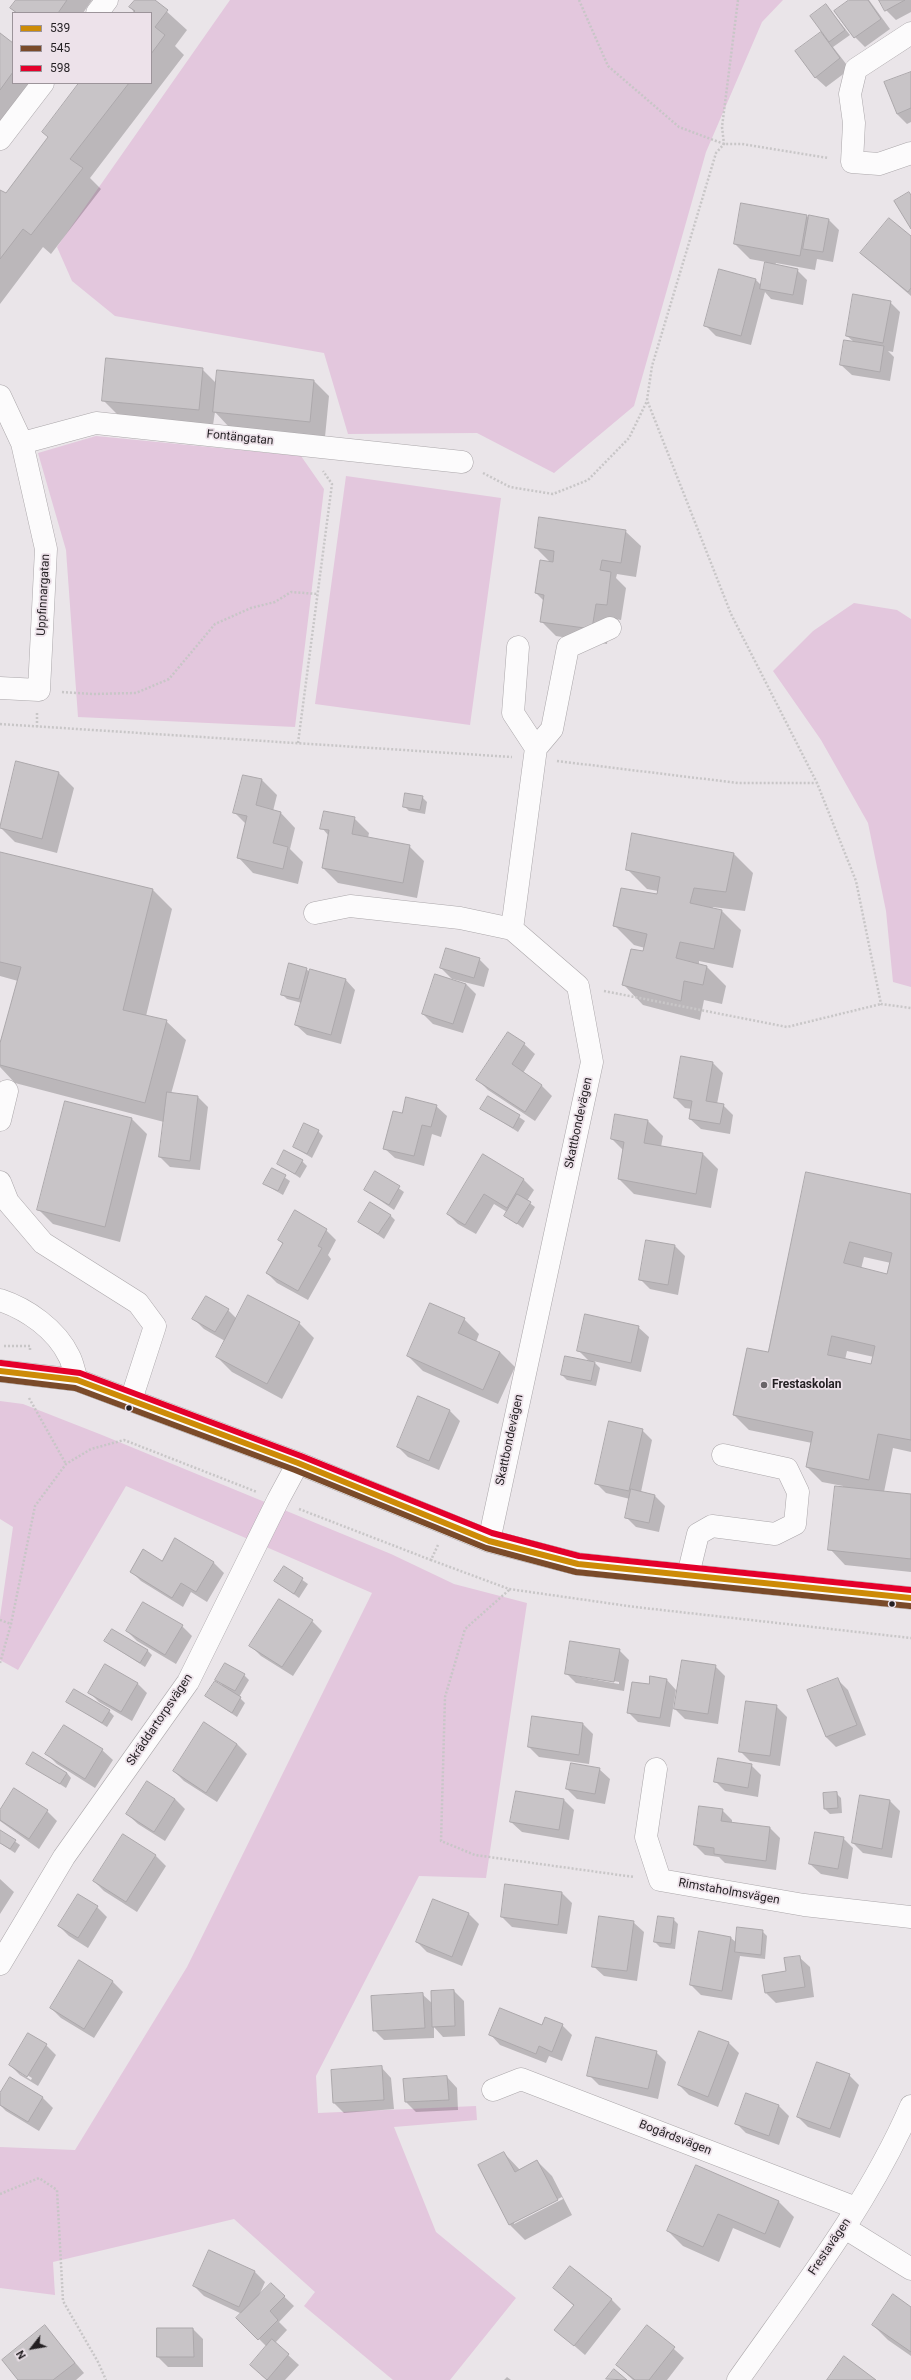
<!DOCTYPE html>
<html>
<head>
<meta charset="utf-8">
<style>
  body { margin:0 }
  #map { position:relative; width:911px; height:2380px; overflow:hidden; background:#eae5e9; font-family:Roboto,sans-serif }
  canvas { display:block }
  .legend { position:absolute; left:12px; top:12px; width:140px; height:72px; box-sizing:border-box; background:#ede2ea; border:1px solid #9c949a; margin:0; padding:5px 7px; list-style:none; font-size:12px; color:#231f22 }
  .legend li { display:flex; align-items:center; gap:8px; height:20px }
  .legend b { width:20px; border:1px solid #9c949a }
  .north { position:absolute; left:12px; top:2328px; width:40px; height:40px; -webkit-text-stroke:3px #ede2ea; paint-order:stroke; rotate:239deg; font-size:11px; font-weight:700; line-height:16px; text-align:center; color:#231f22 }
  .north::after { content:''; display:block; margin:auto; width:14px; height:18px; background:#231f22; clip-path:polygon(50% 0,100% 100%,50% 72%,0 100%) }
</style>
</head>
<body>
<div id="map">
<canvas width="911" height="2380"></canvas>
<ul class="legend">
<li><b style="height:5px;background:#cd8b07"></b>539</li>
<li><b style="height:5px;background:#7a4b2a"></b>545</li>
<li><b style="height:5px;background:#e4002b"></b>598</li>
</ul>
<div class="north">N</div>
</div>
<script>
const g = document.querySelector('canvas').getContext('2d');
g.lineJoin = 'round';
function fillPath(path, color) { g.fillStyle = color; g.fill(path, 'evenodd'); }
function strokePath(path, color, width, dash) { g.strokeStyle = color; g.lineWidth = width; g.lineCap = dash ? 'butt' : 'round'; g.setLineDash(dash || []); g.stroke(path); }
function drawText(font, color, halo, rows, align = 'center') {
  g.font = font + ' Roboto,sans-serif'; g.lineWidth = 3.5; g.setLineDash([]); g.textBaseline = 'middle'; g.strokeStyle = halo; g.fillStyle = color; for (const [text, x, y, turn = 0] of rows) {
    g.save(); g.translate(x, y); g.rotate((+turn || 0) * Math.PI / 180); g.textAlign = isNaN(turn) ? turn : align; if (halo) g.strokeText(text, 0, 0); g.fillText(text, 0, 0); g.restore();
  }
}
fillPath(new Path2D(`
  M230,0H783L762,22L706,152L634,406L554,473L477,433L348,434L324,353L115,316L72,281L57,247Z
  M96,436L301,456L324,489L295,727L78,717L66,550L38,453Z
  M346,476L501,498L470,725L315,704Z
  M854,603L897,610L911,619V987L893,982L886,911L868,823L821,740L773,671L813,631Z
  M0,1401L23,1404L102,1435L391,1554L454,1584L527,1603L486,1878L419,1876L316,2076L318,2113L476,2106L477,2120L394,2127L436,2232L516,2298L450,2380H393L304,2306L315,2292L234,2219L53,2262L55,2295L0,2288V2147L75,2150L187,1967L372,1593L126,1486L18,1670L0,1660V1617L13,1527L0,1519Z`), '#e3c7dd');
fillPath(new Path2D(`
  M17,0H92L83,13H16L11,8Z
  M136,0H154L187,30L175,46L184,55L90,178L101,189L51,254L43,247L0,304V191L6,194L49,138L81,83H151V13H134L131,7Z
  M851,0H869L890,29L865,47L855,37Z
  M880,0H911V12L896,20L886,10Z
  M826,5L850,35L833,47L850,69L826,87L815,77L821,33L828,40Z
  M0,35L13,44V83H31L0,125Z
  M911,73V122L907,124L897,114Z
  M807,216L809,218L828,219L839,230L833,262L817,259L815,270L776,263L775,265L797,270L807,280L803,305L771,299L765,292L751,345L716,336L706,326L755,279L762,286L766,262L750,259L735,244Z
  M911,238V296L861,253Z
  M890,302L900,312L893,352L888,351L894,357L890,381L852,375L841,365L854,342L847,336Z
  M202,369L217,384L218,371L314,381L329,396L325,437L229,427L215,412L213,425L118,415L103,400Z
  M625,531L641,546L636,577L617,574L616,578L626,588L621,620L610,618L607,644L556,636L541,621L544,601L536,593L551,563L536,548Z
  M17,763L59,773L74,788L57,853L15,842L0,827Z
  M244,776L262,780L277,795L273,811L280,812L295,828L290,849L303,862L298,884L253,873L238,857L246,824L234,812Z
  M422,797L427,802L425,814L409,811L404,806Z
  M354,818L369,833L368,838L409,846L424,861L417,898L338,883L323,868L329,836L322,828Z
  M632,835L734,854L753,873L745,911L713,907L712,909L722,911L741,930L733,968L699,961V965L707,967L726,986L722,1004L704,1000L700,1020L643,1005L624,985L645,948L634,945L614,925L657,895L658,891L647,889L627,869Z
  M0,853L152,889L172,909L146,1016L166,1021L186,1040L171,1094L198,1097L208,1107L200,1170L170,1167L160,1157L164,1122L15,1083L0,1067V1047L18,981L0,976Z
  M479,959L489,969L484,987L452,979L441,968Z
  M306,969L310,972L345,979L355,990L341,1044L307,1035L296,1025L302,1003L287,999L282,994Z
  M466,984L476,994L463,1033L433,1024L423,1014Z
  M508,1033L524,1044L535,1054L523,1073L542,1086L552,1096L535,1121L488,1090L478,1080Z
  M712,1062L723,1073L717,1104L723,1105L733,1115L730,1134L701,1129L690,1119L692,1109L685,1108L675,1098Z
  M489,1097L525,1121L518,1132L482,1109Z
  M65,1102L132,1119L147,1134L120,1242L53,1224L38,1209Z
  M436,1106L447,1116L441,1137L432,1134L424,1166L395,1158L384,1148Z
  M616,1115L648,1121L663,1136L661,1147L703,1154L718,1169L711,1208L634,1194L619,1179L624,1151L612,1139Z
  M318,1131L323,1136L312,1158L294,1147Z
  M484,1155L524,1180L534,1190L527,1201L535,1207L523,1228L505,1215L507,1212L494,1204L476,1234L458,1224L448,1214Z
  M302,1161L307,1166L300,1178L278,1163Z
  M272,1169L290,1181L283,1195L264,1184Z
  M376,1172L404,1192L394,1210L365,1190Z
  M807,1173L911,1195V1452L893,1448L884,1492L911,1495V1572L845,1565L830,1549L843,1486L822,1482L807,1467L812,1443L749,1430L734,1415L769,1353ZM864,1257L891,1263L888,1275L861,1269ZM847,1351L874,1357L872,1365L845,1360Z
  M390,1215L395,1220L384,1239L359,1222Z
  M326,1230L336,1240L328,1255L331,1259L308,1300L277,1283L267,1273L284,1245L279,1240Z
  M675,1246L685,1256L678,1295L650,1289L640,1279Z
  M228,1310L237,1319L299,1323L314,1338L282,1399L232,1372L217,1357L225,1341L204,1329L194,1319Z
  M464,1319L479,1334L476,1342L500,1352L515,1367L498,1404L423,1371L408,1356Z
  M638,1327L649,1337L641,1372L593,1361L600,1368L596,1386L567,1380L562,1375L590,1362L578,1350Z
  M419,1398L450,1411L460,1421L439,1470L408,1457L398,1447Z
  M642,1430L652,1440L641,1492L655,1496L665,1506L659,1532L636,1527L626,1517L630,1499L606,1493L596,1483Z
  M175,1539L214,1563L224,1573L207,1602L191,1592L183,1607L141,1581L131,1571L162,1562Z
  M284,1567L308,1584L299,1598L276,1581Z
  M143,1603L182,1626L192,1636L176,1664L137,1641L127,1631Z
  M312,1621L322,1631L293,1676L261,1656L250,1645Z
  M105,1641L147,1650L152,1655L145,1667Z
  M619,1650L629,1660L624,1691L576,1683L566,1673ZM576,1674L619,1682V1684L576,1676Z
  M715,1666L725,1676L718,1724L685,1719L675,1709Z
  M244,1675L249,1680L239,1697L245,1703L237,1717L206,1696L223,1686L216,1679Z
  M666,1679L676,1690L670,1727L638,1722L628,1712L650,1685Z
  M838,1680L848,1690L866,1735L836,1747L826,1737Z
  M137,1683L147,1693L132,1721L99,1702L89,1692Z
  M68,1702L109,1711L114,1716L107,1727Z
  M776,1706L787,1717L780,1766L750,1761L740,1751Z
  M583,1724L593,1734L589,1764L539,1757L529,1747Z
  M64,1726L102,1750L113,1760L95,1788L57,1764L47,1754Z
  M237,1744L247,1754L217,1802L184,1781L174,1771Z
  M28,1764L67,1773L71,1778L66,1788Z
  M751,1765L761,1775L758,1797L725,1791L715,1781Z
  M599,1769L610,1779L605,1804L577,1799L567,1789Z
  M517,1792L564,1800L574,1810L569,1840L522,1832L511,1822Z
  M836,1793L841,1798L842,1813L830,1814L825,1809Z
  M861,1796L890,1801L900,1811L892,1858L863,1853L853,1843Z
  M175,1799L185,1809L165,1841L138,1824L127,1814Z
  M722,1810L732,1820V1823L770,1828L780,1838L776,1870L725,1863L719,1857L705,1855L695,1845Z
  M47,1811L57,1821L39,1849L0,1821V1812Z
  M0,1831L20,1845L15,1853L0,1843Z
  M843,1838L853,1848L848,1879L821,1874L810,1864Z
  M156,1856L166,1866L137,1912L104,1891L94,1881Z
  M0,1879L14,1892L0,1914Z
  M562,1893L572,1903L567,1934L512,1927L502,1917Z
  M433,1900L469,1914L479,1924L462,1966L427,1952L417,1942Z
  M97,1907L107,1917L88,1948L69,1936L59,1926Z
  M673,1919L678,1924L675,1949L660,1947L655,1942Z
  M633,1922L644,1932L637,1981L604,1976L593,1966Z
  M762,1931L767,1936L765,1959L740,1956L732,2000L701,1995L691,1985L700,1932L731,1938L737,1943Z
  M799,1957L810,1967L814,1997L776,2003L766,1993L787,1972Z
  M80,1961L113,1982L123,1992L94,2038L61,2018L51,2008Z
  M454,1991L464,2001L465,2036L443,2037L434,2027V2038L384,2040L374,2030L422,1994L433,2004Z
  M562,2025L572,2035L562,2061L549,2056L546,2063L500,2045L490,2034Z
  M699,2032L729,2043L739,2053L718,2107L689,2095L679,2085Z
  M46,2045L56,2055L38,2086L20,2075L10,2065ZM20,2071L32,2078L31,2080L20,2073Z
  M656,2052L666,2062L658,2099L599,2085L589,2075Z
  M381,2067L391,2078L394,2109L344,2113L334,2103Z
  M849,2075L859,2085L840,2138L808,2127L798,2117Z
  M447,2077L457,2088L458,2110L416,2112L406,2102Z
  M11,2078L43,2098L53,2108L39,2131L6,2111L0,2105V2095Z
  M746,2095L779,2106L789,2116L779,2145L746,2133L736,2123Z
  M504,2153L520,2170L537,2161L552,2176L572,2215L525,2240L510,2225ZM562,2197L563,2199L514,2224V2221Z
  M696,2166L779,2202L794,2217L780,2248L733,2228L719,2262L683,2246L668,2231Z
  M209,2252L255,2272L265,2282L258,2298L271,2284L294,2306L279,2322L287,2330L275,2343L299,2365L285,2380H267L261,2375L267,2347L238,2318L242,2314L204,2296L194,2286Z
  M554,2288L611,2299L621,2309L585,2355L556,2330L574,2306Z
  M911,2308V2356L888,2340L873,2325Z
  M648,2326L684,2358L667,2380H633L617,2365Z
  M45,2327L84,2373L76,2380H19Z
  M193,2329L203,2339V2367H168L158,2357Z
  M507,2377L511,2380H504Z`), '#0003');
const building = new Path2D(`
  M16,0H67L58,13H17L10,8Z
  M135,0H155L168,10L155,27L165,35L151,54V13H133L135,11L129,7Z
  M849,0H868L881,19L854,38L834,11Z
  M879,0H905L885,11Z
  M826,4L845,30L829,42L810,16Z
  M821,32L840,58L815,78L795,51Z
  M0,33L13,43V72L0,90Z
  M911,72V108L897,114L884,82Z
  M79,83H129L70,159L83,168L31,235L23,229L0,259V190L6,193L48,137L42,132Z
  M909,192L911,195V229L894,201Z
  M741,203L807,215L800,256L734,244Z
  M809,215L829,219L823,252L803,249Z
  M889,218L911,236V288L908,292L860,253Z
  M765,262L798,269L793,295L760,289Z
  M719,269L756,279L741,336L704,326Z
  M853,294L891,301L883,343L846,336Z
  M844,340L884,346L880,372L840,365Z
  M106,358L203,368L199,410L102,401Z
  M217,370L314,380L310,422L213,412Z
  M539,517L626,530L621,563L602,560L600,570L611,572L607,605L596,604L592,629L540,622L544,595L535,593L540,560L553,562L554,551L535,548Z
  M16,761L59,772L42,839L0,828Z
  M243,775L262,779L256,805L281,812L273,843L288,847L283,869L237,858L247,816L233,813Z
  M405,793L423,796L420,810L403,807Z
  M324,811L355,817L352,834L410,845L403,883L322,868L329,830L320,829Z
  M632,833L734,853L726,892L694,888L690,903L722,910L714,949L680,942L676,958L707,966L703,985L684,981L681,1001L622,985L631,949L643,951L647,934L613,926L621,888L657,894L660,877L626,870Z
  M0,852L153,889L123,1010L167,1020L145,1103L0,1065V1043L21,967L0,962Z
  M446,948L480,958L474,978L440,968Z
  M289,963L307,968L299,999L281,995Z
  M310,969L346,979L331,1035L295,1025Z
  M435,974L466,984L453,1024L422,1014Z
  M508,1032L525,1043L512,1064L542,1085L525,1112L476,1080Z
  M681,1056L713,1062L706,1101L724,1104L720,1124L689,1119L692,1101L674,1098Z
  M167,1092L198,1096L190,1161L159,1157Z
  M488,1096L520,1115L513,1128L480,1109Z
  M406,1097L437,1105L431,1127L422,1125L414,1156L383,1149L393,1111L402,1113Z
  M65,1101L132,1118L105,1227L37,1210Z
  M615,1114L648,1120L644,1143L703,1153L696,1194L618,1179L624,1142L611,1139Z
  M304,1123L319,1130L307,1154L293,1147Z
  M284,1150L303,1160L295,1174L277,1164Z
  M483,1154L524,1179L507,1208L484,1194L465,1225L447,1214Z
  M272,1168L286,1175L278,1191L263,1184Z
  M375,1171L400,1186L389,1205L364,1190Z
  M806,1172L911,1194V1440L878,1434L869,1480L806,1467L813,1432L733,1415L747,1348L768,1352ZM850,1242L892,1253L887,1274L844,1263ZM832,1336L875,1346L871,1364L828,1355Z
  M517,1194L531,1202L517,1224L504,1216Z
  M370,1202L391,1215L378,1234L358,1222Z
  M295,1210L327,1229L318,1246L322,1248L298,1291L266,1273L283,1243L278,1240Z
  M646,1240L675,1245L668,1285L639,1280Z
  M248,1295L300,1322L267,1384L216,1357Z
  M206,1296L229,1309L215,1332L192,1319Z
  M430,1303L465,1318L458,1333L500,1352L483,1390L407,1356Z
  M585,1314L639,1326L631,1363L577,1351Z
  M565,1356L595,1362L591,1381L561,1375Z
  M418,1396L450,1410L429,1461L397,1447Z
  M609,1421L643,1429L629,1491L595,1484Z
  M835,1486L911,1494V1559L828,1550Z
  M631,1489L655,1495L649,1523L625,1518Z
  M175,1538L214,1562L196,1592L181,1583L172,1598L130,1572L143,1549L162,1561Z
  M284,1566L303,1578L294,1594L274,1581Z
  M279,1599L313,1620L282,1667L249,1646Z
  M143,1602L183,1625L165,1655L126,1631Z
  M112,1629L148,1650L140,1663L104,1641Z
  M570,1641L620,1649L614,1682L565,1674Z
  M682,1660L716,1665L708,1714L674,1709Z
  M225,1663L245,1674L235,1691L215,1680Z
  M105,1664L138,1683L121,1712L88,1693Z
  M650,1676L667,1679L660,1718L627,1713L632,1682L649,1684Z
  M838,1678L857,1725L826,1737L807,1690Z
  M215,1681L241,1697L232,1713L205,1696Z
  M74,1689L110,1710L102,1723L66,1702Z
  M746,1701L777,1705L770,1756L739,1752Z
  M532,1716L583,1723L579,1755L528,1747Z
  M204,1722L237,1744L206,1793L173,1771Z
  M64,1725L103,1749L85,1779L45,1754Z
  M33,1752L67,1773L60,1784L26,1764Z
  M718,1758L752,1764L748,1788L714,1782Z
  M571,1763L600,1768L595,1794L566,1789Z
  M147,1781L175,1799L154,1832L126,1814Z
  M14,1788L48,1810L29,1839L0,1820V1810Z
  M516,1791L564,1799L559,1830L510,1822Z
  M837,1792L838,1808L824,1809L823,1793Z
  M860,1795L890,1800L882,1849L852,1843Z
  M699,1806L723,1809L721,1821L770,1827L766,1861L714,1854V1848L694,1845Z
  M0,1830L16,1840L10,1849L0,1843Z
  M815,1832L844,1837L838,1869L809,1864Z
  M123,1834L156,1855L126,1902L93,1881Z
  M505,1884L562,1892L558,1925L501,1917Z
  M78,1894L98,1906L78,1938L58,1926Z
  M433,1899L469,1913L452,1957L416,1942Z
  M599,1916L634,1921L627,1971L592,1967Z
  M658,1916L674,1918L671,1944L654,1942Z
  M737,1927L763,1930L761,1955L735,1952Z
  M699,1931L731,1937L722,1991L690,1985Z
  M800,1956L805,1987L765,1993L762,1975L786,1971L784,1958Z
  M79,1960L113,1981L84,2029L50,2008Z
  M454,1990L455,2026L432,2027L431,1991Z
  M423,1993L425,2028L373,2031L371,1996Z
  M500,2008L542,2025L545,2017L563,2024L552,2052L539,2046L536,2054L489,2035Z
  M699,2031L729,2042L708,2097L678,2085Z
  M28,2033L47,2044L27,2077L9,2065Z
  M596,2037L657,2051L648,2089L587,2076Z
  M817,2062L850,2074L830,2129L797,2117Z
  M382,2066L384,2100L333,2103L331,2070Z
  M447,2076L449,2100L405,2102L403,2079Z
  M10,2077L43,2097L28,2122L0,2105V2093Z
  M746,2093L779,2105L769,2136L735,2124Z
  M504,2152L515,2172L537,2160L558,2200L509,2225L478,2165Z
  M696,2165L779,2201L765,2234L718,2214L703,2247L667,2231Z
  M209,2250L255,2271L239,2307L193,2286Z
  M570,2266L612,2299L574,2346L554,2330L574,2305L553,2288Z
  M271,2283L285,2296L270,2311L278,2320L258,2340L236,2318Z
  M893,2294L911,2307V2352L872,2325Z
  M45,2325L75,2363L53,2380H18L2,2360Z
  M647,2325L675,2347L649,2380H635L616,2365Z
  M157,2328H193L194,2357H157Z
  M272,2339L289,2354L267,2380L250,2365Z
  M844,2356L876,2380H827Z
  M614,2369L627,2380L606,2379Z`);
fillPath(building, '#c8c4c7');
strokePath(building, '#aca8ab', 1);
const minor = new Path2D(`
  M97,13L107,0
  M911,33L856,69L850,94L854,123L852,162L879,164L911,153
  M0,139L43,83
  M0,396L22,443L46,549L39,690L0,688
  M22,443L96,423L462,462
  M518,647L513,713L536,748
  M315,913L350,906L460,918L512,929L578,986L592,1062L489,1541
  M512,929L536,748L552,729L568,647L610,628
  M0,1120L7,1091
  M0,1182L8,1202L43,1243L138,1303L155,1326L131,1400
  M0,1300C27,1309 56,1329 69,1356C73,1363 74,1372 77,1380
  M0,1371L77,1380L298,1463L489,1541L578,1564L911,1598
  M688,1575L698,1534L712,1526L775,1534L795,1524L798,1492L787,1469L723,1455
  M656,1769L646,1837L660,1880L804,1905L911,1917
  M0,1964L64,1857L188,1682L278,1500L298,1463
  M493,2090L521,2079L856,2208
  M845,2228L911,2269
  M738,2380C800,2292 868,2205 911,2106`);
strokePath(minor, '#aba7aa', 23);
strokePath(new Path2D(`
  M579,0L608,66L679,127L724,144H742L828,158
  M738,0L722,127L724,144L716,153L652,366L647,400L731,614L817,783
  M483,473L510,487L553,494L588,480L629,438L647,401
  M62,692L93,694L136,693L169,679L215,624L251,608L275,602L291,592L318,594
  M0,724L512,757
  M37,727V713
  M298,743L332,484L323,471
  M557,761L738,783H817L856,881L881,1004L911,1008
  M604,991L787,1027L881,1004
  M4,1346H30V1351
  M29,1398L66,1464
  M299,1509L431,1560
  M438,1545L431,1560L509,1589L635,1607L911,1638
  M509,1590L465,1629L445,1697L441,1841L475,1855L634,1877
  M0,1620L11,1624
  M0,1663L11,1624L35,1506L66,1464L91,1449L124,1440L257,1492
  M0,2194L39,2178L57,2190L63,2301L98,2362L106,2380`), '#c8c6c7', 2.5, [2, 2]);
strokePath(minor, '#fcfbfc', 22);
strokePath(new Path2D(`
  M0,1371L77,1380L298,1463L489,1541L578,1564L911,1598`), '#cd8b07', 6);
strokePath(new Path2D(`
  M0,1379L75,1388L295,1470L486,1548L576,1572L910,1606`), '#7a4b2a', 6);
strokePath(new Path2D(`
  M1,1363L80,1373L301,1456L492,1533L579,1556L911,1590`), '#e4002b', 6);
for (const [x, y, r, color] of [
  [764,1385,4,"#696468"],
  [129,1408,3.5,"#231f22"],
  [892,1604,3.5,"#231f22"]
]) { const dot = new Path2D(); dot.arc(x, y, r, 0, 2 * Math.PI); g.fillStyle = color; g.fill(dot); strokePath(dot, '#ede2ea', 1.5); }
drawText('12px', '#231f22', '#ede2ea', [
  ["Fontängatan",240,438,6],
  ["Uppfinnargatan",44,595,-87],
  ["Skattbondevägen",579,1123,-78],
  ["Skattbondevägen",510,1440,-78],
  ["Skräddartorpsvägen",160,1720,-56],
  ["Rimstaholmsvägen",729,1892,10],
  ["Bogårdsvägen",675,2138,21],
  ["Frestavägen",830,2247,-56]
]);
drawText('bold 12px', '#231f22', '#ede2ea', [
  ["Frestaskolan",772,1385]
], 'left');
</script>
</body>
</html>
